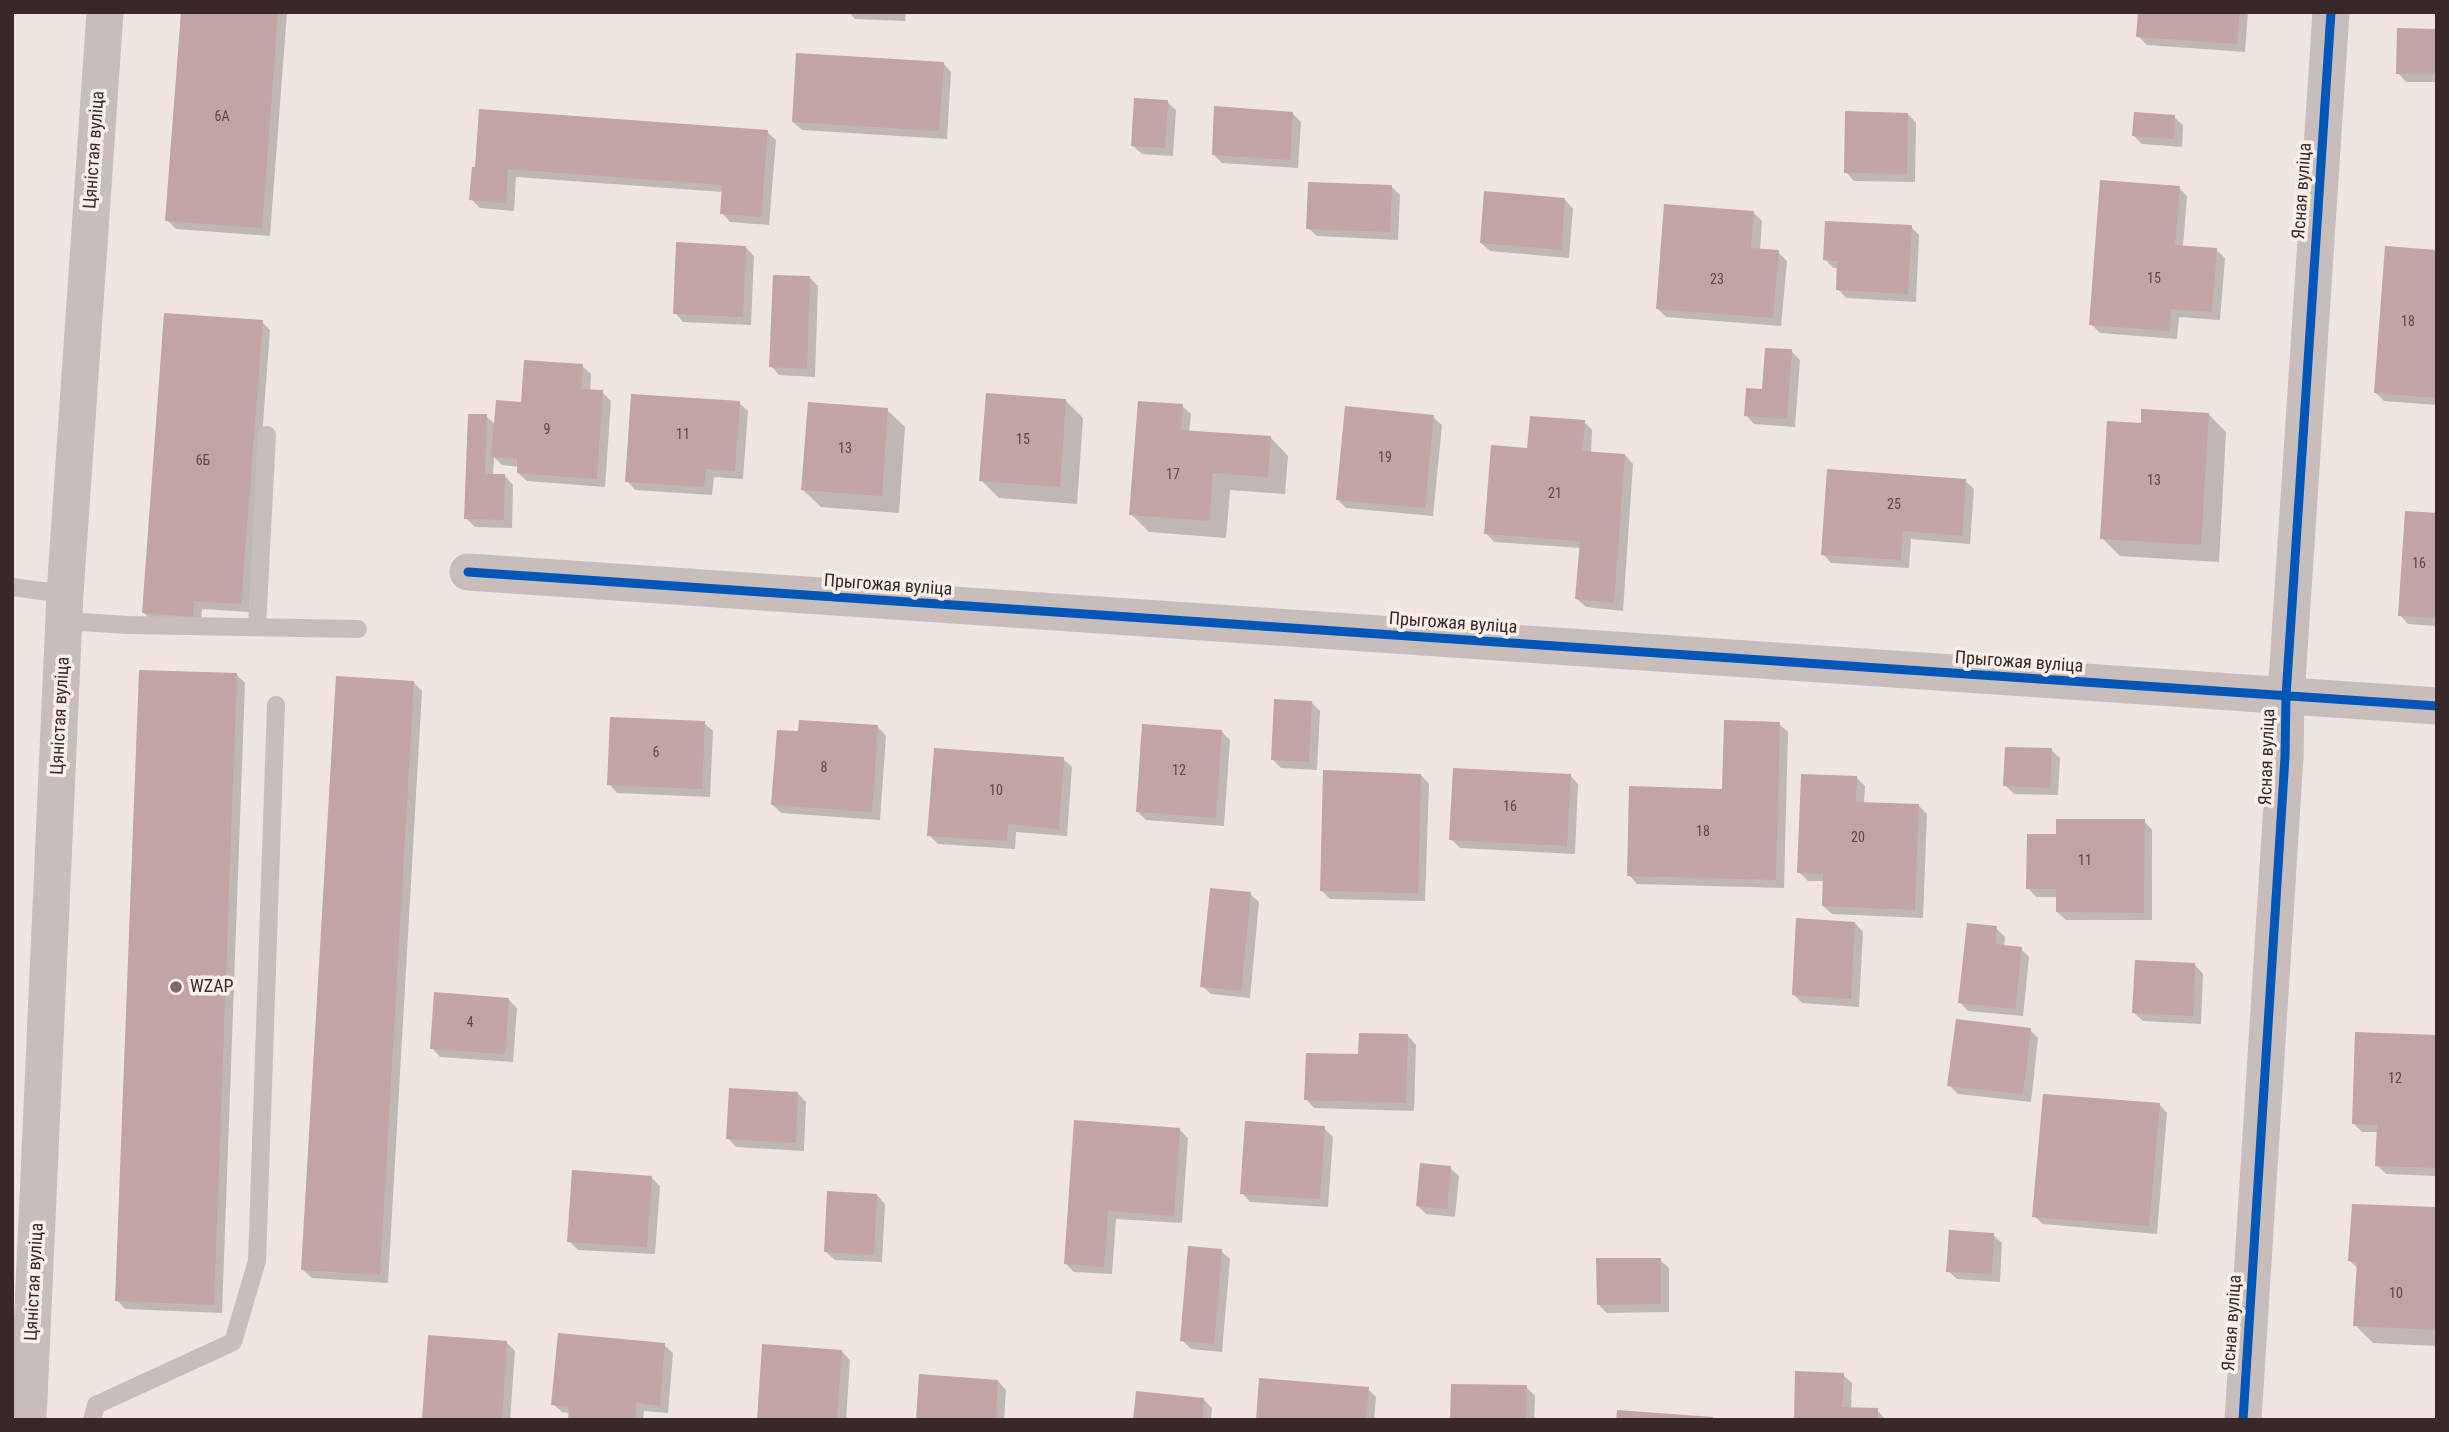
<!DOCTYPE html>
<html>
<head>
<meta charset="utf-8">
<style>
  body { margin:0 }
  #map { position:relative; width:2449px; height:1432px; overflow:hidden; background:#eee5e1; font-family:"Roboto Condensed",sans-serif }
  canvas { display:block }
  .frame { position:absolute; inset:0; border:14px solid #382928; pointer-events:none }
</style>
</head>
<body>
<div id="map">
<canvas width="2449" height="1432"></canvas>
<div class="frame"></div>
</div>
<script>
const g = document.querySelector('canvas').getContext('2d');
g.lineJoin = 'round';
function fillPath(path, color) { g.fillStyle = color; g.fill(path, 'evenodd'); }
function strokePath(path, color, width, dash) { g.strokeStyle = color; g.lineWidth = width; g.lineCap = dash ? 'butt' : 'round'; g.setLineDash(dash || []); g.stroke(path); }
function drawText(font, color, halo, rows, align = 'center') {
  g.font = font + ' "Roboto Condensed",sans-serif'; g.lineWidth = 7; g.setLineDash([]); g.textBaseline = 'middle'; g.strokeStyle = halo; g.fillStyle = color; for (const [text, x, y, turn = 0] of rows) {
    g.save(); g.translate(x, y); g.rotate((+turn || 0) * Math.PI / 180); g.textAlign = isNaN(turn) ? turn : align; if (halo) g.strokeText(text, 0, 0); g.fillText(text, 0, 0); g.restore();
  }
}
fillPath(new Path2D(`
  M183,12H287L270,236L176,229L167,220Z
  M849,12H906L905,21L855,19Z
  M2140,12H2248L2245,52L2147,45L2138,36Z
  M2437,30V82H2406L2398,73Z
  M943,63L951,72L947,139L802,130L793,122Z
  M1167,102L1176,110L1173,156L1142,154L1133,146Z
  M1293,114L1301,122L1298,168L1222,163L1213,154Z
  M1908,114L1916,123L1915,182L1854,181L1846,172Z
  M2174,117L2183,125L2182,147L2142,144L2134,136Z
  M767,132L776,140L769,225L730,222L722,213L723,192L516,177L514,211L480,208L471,199L476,169Z
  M1392,187L1400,195L1398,240L1317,236L1308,228Z
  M2179,188L2187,196L2183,247L2216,250L2225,258L2220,320L2179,317L2177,339L2100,333L2091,324Z
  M1565,200L1573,209L1569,258L1490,251L1481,243Z
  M1753,212L1762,221L1760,251L1778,252L1787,261L1781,326L1666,317L1658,309Z
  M1911,227L1919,235L1916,302L1846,298L1838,289L1839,268H1833L1825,259Z
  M745,247L754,256L751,325L683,322L675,313Z
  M2437,251V405L2384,401L2376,393Z
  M810,278L818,286L815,377L779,375L771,366Z
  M262,322L270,330L249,612L202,609L201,625L152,621L144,613Z
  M1791,351L1800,360L1795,427L1754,424L1746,415Z
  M582,366L591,374L590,391L602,392L611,401L605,487L527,481L518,473L519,467L502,465L494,457L493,476H505L513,485L512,528L475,527L466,518L486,416L496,425L522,404Z
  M1065,400L1083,418L1077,504L999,498L981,480Z
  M739,403L748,411L743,479L714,477L712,495L635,490L627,481Z
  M1182,406L1191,414L1189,433L1271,438L1288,456L1285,494L1230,490L1226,538L1149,532L1131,514Z
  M887,410L905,427L899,513L821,507L803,490Z
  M2209,415L2226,432L2219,562L2120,556L2102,538L2142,425Z
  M1433,417L1442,425L1433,516L1346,508L1337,499Z
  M1584,422L1592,430L1591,453L1625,455L1633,464L1623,611L1586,607L1577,599L1581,548L1494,542L1486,533L1529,450Z
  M1965,481L1974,489L1970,544L1911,539L1909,568L1831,563L1823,554Z
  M2437,515V626L2408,624L2400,615Z
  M237,675L245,683L222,1313L125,1309L117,1300Z
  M413,682L422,691L388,1283L312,1278L303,1270Z
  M1312,703L1320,711L1317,770L1281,768L1272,759Z
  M704,723L713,731L710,797L617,793L609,784Z
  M1779,724L1788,732L1784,888L1637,884L1629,875L1724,791Z
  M878,727L886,736L880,820L781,813L773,805L800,733Z
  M1221,731L1230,740L1224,826L1146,820L1137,811Z
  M2051,750L2060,758L2058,795L2014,794L2005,785Z
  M1063,759L1072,767L1067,836L1016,832L1015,849L938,844L929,835Z
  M1421,775L1429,784L1425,901L1330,899L1321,890Z
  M1570,775L1578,784L1575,854L1460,848L1451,839Z
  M1856,777L1865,786L1864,804L1919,806L1927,814L1923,918L1832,914L1823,906L1825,881H1808L1799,872Z
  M2144,821L2152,830V920H2066L2057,912V897H2036L2028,888L2058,835Z
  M1250,894L1259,902L1250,998L1211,994L1202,986Z
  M1855,923L1863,932L1859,1007L1802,1003L1794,995Z
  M1996,928L2005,937L2004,947L2021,949L2029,957L2023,1016L1968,1011L1960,1002Z
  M2195,965L2203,974L2201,1024L2143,1021L2134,1013Z
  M508,999L517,1008L513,1062L440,1057L432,1048Z
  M2030,1030L2038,1038L2031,1102L1958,1094L1949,1085Z
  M1408,1036L1416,1045L1414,1111L1314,1108L1306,1099L1360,1056Z
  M2437,1037V1176L2386,1174L2377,1165L2378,1132H2362L2353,1123Z
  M798,1094L806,1102L804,1151L736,1147L728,1138Z
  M2159,1104L2167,1113L2157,1234L2043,1224L2034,1216Z
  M1076,1122L1179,1129L1188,1138L1182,1223L1116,1219L1112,1274L1074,1272L1065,1263Z
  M1324,1128L1333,1137L1328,1207L1250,1202L1242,1193Z
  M1450,1168L1459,1176L1455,1217L1426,1214L1418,1206Z
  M651,1177L660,1186L655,1254L578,1250L569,1241Z
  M877,1195L885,1204L882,1262L835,1260L826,1252Z
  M2437,1209V1346L2373,1343L2355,1325L2358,1269L2350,1261Z
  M1993,1235L2002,1243L2000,1282L1957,1279L1948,1271Z
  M1221,1251L1230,1259L1222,1352L1191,1349L1182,1340Z
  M1660,1260L1669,1268V1312L1607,1313L1598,1304Z
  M507,1343L515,1351L510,1420H424Z
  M664,1345L673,1353L668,1413L644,1411L643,1420H570V1413L562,1412L553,1404Z
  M841,1351L850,1360L846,1420H759Z
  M1843,1375L1852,1383L1851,1409L1877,1410L1886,1420H1795Z
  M998,1381L1006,1390L1004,1420H918Z
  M1526,1387L1535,1396L1534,1420H1452Z
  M1368,1389L1376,1397L1374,1420H1258Z
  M1203,1399L1212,1408L1211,1420H1135Z`), '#0003');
fillPath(new Path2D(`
  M181,12H278L262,228L165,221Z
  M2138,12H2240L2237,44L2136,37Z
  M2397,28L2437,29V74H2396Z
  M796,53L944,62L939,131L792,122Z
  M1134,98L1168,100L1165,148L1131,146Z
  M1214,106L1293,112L1290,160L1212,155Z
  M479,109L768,130L761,217L720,214L722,185L508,169L506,203L469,200L472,167H475Z
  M1845,111L1908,113L1907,174L1844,173Z
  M2134,112L2175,115L2174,139L2132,136Z
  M2100,180L2180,186L2175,245L2217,248L2212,312L2171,309L2169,331L2089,325Z
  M1308,182L1392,185L1390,232L1306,229Z
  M1484,191L1565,198L1561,250L1480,243Z
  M1664,204L1754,211L1751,248L1779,250L1773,318L1656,309Z
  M1825,221L1912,225L1908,294L1836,290L1837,261L1823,260Z
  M676,242L746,246L743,317L673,314Z
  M2385,246L2437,250V398L2374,393Z
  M773,275L810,276L807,369L769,367Z
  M164,313L263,320L241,604L194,601L193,617L142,613Z
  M1765,348L1792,349L1787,419L1744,416L1746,388L1762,389Z
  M524,360L583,364L581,389L603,390L597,479L517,473V459L491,457L496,400L521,402Z
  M986,393L1066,399L1060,487L979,481Z
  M631,394L740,401L735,471L706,469L704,487L625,482Z
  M1138,401L1183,404L1181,430L1271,436L1268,477L1213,473L1209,521L1129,515Z
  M808,402L888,408L882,496L801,490Z
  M1345,406L1434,415L1425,508L1336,500Z
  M2141,409L2209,413L2201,545L2100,539L2107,421L2141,423Z
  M468,414H487L485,474H505L504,520L464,519Z
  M1530,416L1585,420L1582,451L1625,454L1614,603L1575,599L1580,541L1484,534L1491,445L1527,448Z
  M1827,469L1966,479L1962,536L1903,531L1901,560L1821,555Z
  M2405,511L2437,513V618L2398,616Z
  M139,670L237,673L214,1305L115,1301Z
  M336,676L414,681L380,1275L301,1270Z
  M1274,699L1312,701L1309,762L1271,760Z
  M610,717L705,721L702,789L607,785Z
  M799,720L878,725L872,812L771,805L777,730L798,731Z
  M1724,720L1780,722L1776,880L1627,876L1629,786L1722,789Z
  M1142,724L1222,730L1216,818L1136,812Z
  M2005,747L2052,748L2050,788L2003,786Z
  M934,748L1064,757L1059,829L1008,824L1007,841L927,836Z
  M1453,768L1571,774L1567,846L1449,840Z
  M1323,770L1421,774L1418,893L1320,891Z
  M1801,774L1857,776L1856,802L1919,804L1915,910L1822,906L1823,874L1797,873Z
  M2056,819H2145L2144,913L2056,912V889H2026L2027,834H2056Z
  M1210,888L1251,892L1241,991L1200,987Z
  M1796,918L1855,922L1851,999L1792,995Z
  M1967,923L1997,926L1995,944L2022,947L2015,1009L1958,1003Z
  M2135,960L2195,963L2193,1016L2132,1013Z
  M434,992L509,998L505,1054L430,1049Z
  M1956,1019L2031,1028L2023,1094L1947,1086Z
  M2355,1032L2437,1035V1168L2375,1166L2377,1125L2352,1124Z
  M1359,1033L1408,1034L1406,1103L1304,1100L1306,1053L1358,1054Z
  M729,1088L798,1092L796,1143L726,1139Z
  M2043,1094L2160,1103L2149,1226L2032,1217Z
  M1074,1120L1180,1128L1174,1216L1108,1211L1104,1267L1064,1264Z
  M1245,1121L1325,1126L1320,1199L1240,1194Z
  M1420,1163L1451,1166L1447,1209L1416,1206Z
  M572,1170L652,1176L647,1247L567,1242Z
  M827,1191L877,1194L874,1255L824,1252Z
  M2352,1204L2437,1207V1330L2353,1326L2357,1262L2348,1261Z
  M1949,1230L1994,1233L1992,1274L1946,1272Z
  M1188,1246L1222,1249L1214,1344L1180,1341Z
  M1596,1258H1661V1304L1597,1305Z
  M558,1333L665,1343L660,1406L636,1403L635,1420H568L569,1407L551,1405Z
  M428,1335L507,1341L502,1420H422Z
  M762,1344L842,1350L837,1420H757Z
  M1795,1371L1844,1373L1842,1407L1878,1408V1420H1794Z
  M919,1374L998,1380L996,1420H916Z
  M1259,1378L1369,1387L1366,1420H1256Z
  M1451,1384L1527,1385L1526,1420H1450Z
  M1136,1391L1204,1398L1202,1420H1133Z
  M1617,1410L1713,1417V1420H1616Z`), '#c2a4a2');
strokePath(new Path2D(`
  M12,587L65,594
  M65,621L128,625L358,629
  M257,627L267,435
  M92,1420L96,1405L233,1342L257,1261L276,705`), '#c7bdba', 18);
strokePath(new Path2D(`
  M468,572L2437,706
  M28,1420L65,594L105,12
  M2243,1420L2285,757L2286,696L2331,12`), '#c7bdba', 37);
strokePath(new Path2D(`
  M468,572L2437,706
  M2243,1420L2285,757L2286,696L2331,12`), '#0057b8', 9);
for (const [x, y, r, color] of [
  [176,987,7,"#786b69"]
]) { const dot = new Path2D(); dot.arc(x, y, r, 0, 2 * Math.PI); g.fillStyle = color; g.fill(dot); strokePath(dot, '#faeee8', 2.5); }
drawText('14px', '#5a4846', null, [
  ["6А",222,117],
  ["15",2154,279],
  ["23",1717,280],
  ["18",2408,322],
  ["9",547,430],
  ["11",683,435],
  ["15",1023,440],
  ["13",845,449],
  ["19",1385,458],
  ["6Б",203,461],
  ["17",1173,475],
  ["13",2154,481],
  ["21",1555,494],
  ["25",1894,505],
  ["16",2419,564],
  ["6",656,753],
  ["8",824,768],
  ["12",1179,771],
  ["10",996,791],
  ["16",1510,807],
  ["18",1703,832],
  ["20",1858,838],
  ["11",2085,861],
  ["4",470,1023],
  ["12",2395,1079],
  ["10",2396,1294]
]);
drawText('18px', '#382928', '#faeee8', [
  ["Цяністая вуліца",95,150,-86],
  ["Ясная вуліца",2303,191,-86],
  ["Прыгожая вуліца",888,586,4],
  ["Прыгожая вуліца",1453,624,4],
  ["Прыгожая вуліца",2019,663,4],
  ["Цяністая вуліца",61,716,-87],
  ["Ясная вуліца",2268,757,-88],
  ["Цяністая вуліца",35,1282,-87],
  ["Ясная вуліца",2233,1323,-86]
]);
drawText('18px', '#382928', '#faeee8', [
  ["WZAP",190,987]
], 'left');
</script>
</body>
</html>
